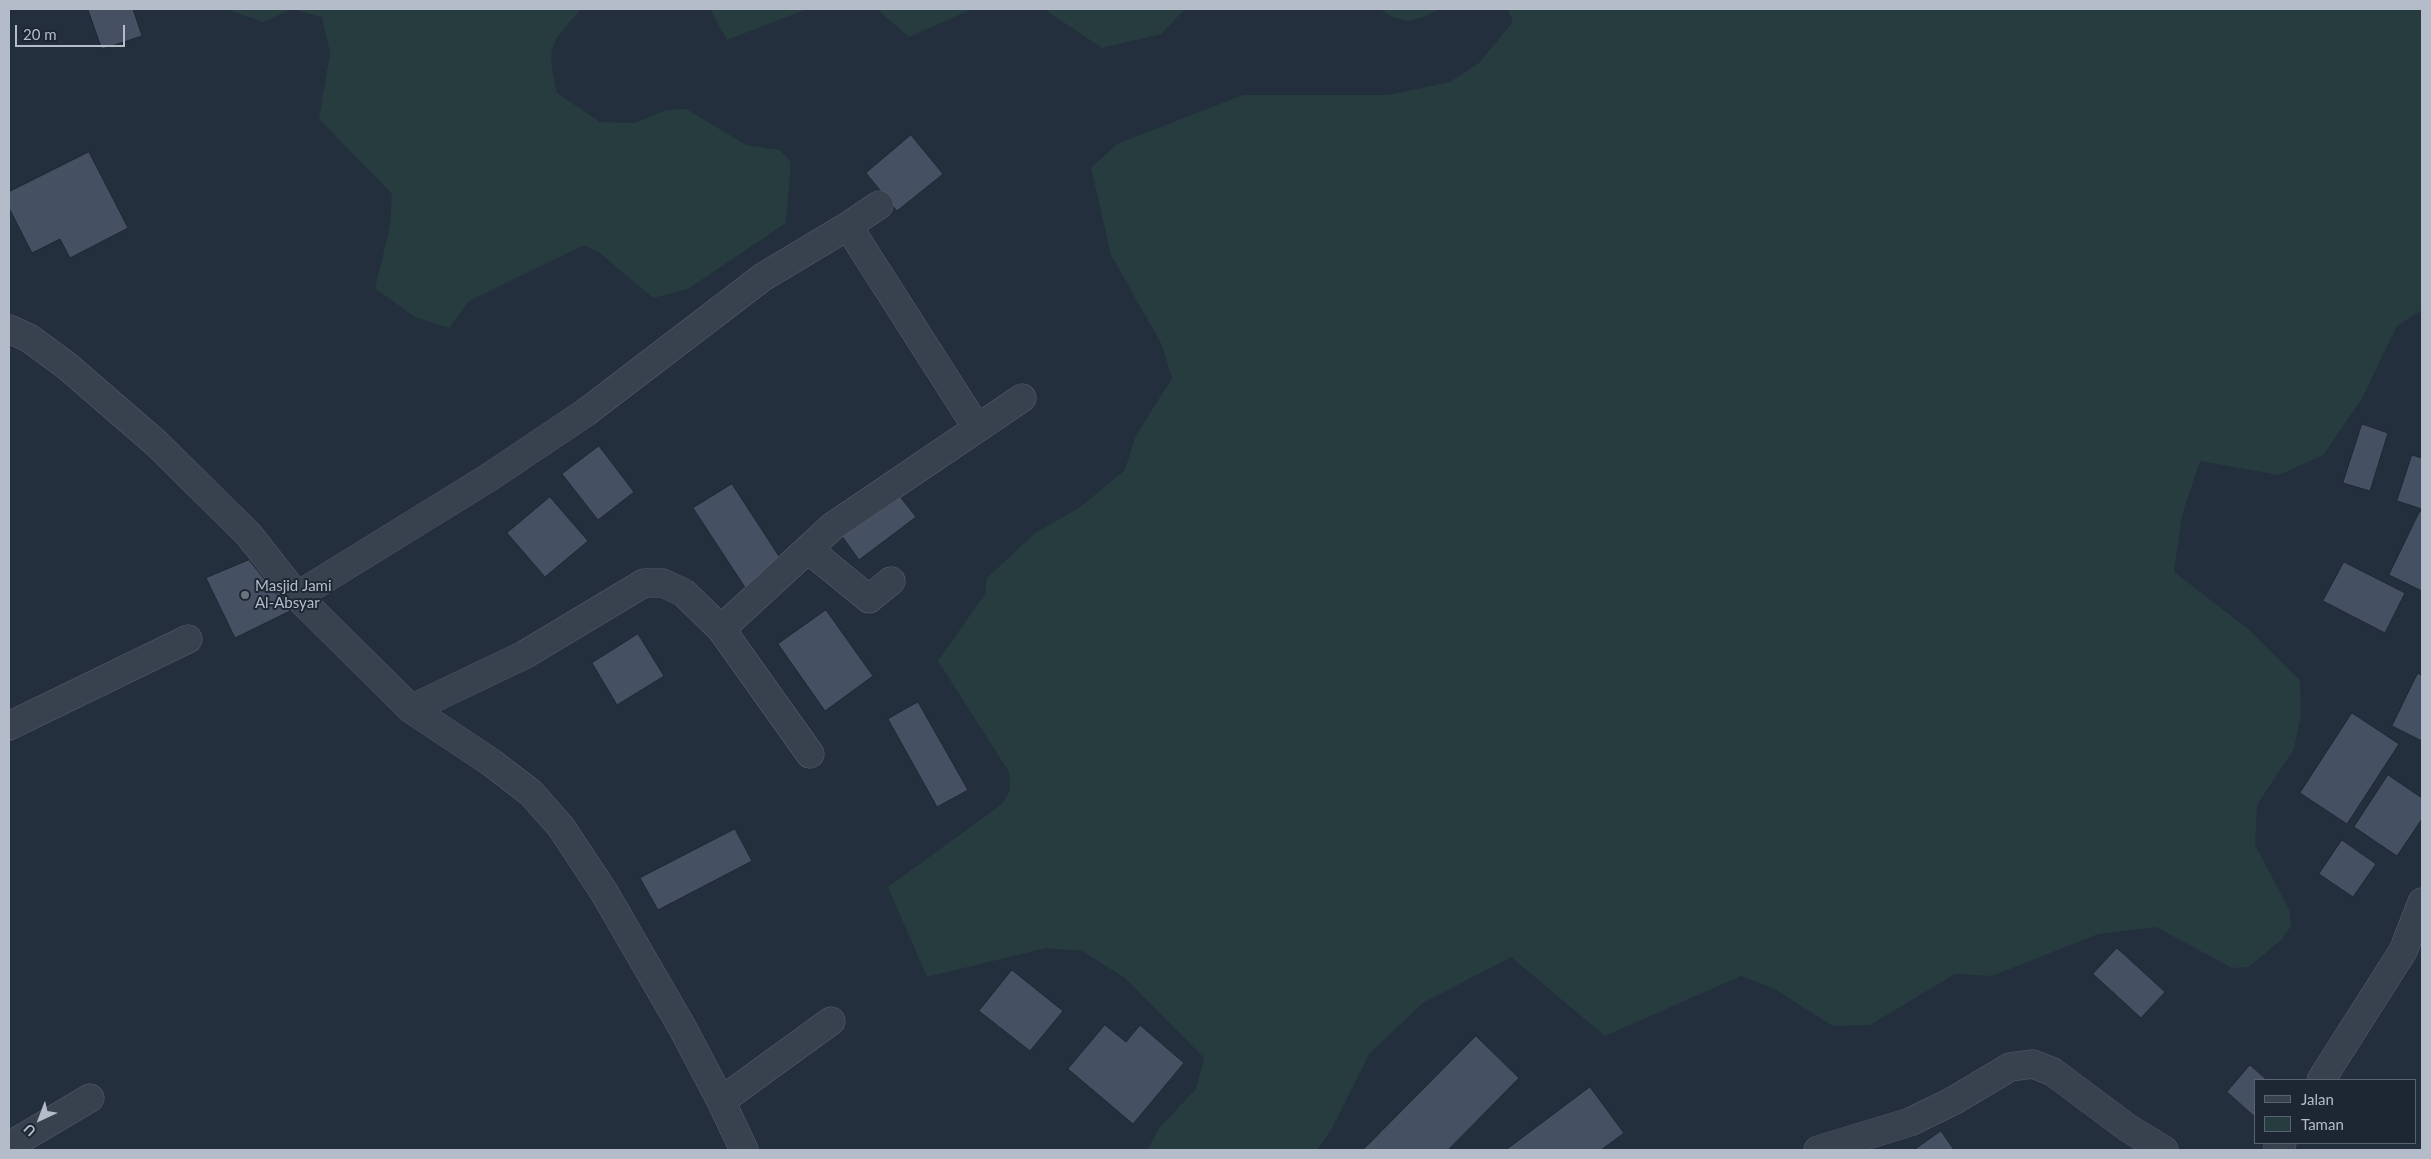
<!DOCTYPE html>
<html>
<head>
<meta charset="utf-8">
<style>
  body { margin:0 }
  #map { position:relative; width:2431px; height:1159px; overflow:hidden; background:#242f3e; font-family:Lato,sans-serif }
  canvas { display:block }
  .frame { position:absolute; inset:0; border:10px solid #b4bcc9; pointer-events:none }
  .legend { position:absolute; left:2254px; top:1079px; width:162px; height:65px; box-sizing:border-box; background:#1d2633; border:1px solid #59626f; margin:0; padding:6px 9px; list-style:none; font-size:15px; color:#b4bcc9 }
  .legend li { display:flex; align-items:center; gap:10px; height:25px }
  .legend b { width:25px; border:1px solid #59626f }
  .north { position:absolute; left:15px; top:1094px; width:50px; height:50px; -webkit-text-stroke:4px #1d2633; paint-order:stroke; rotate:223deg; font-size:14px; font-weight:700; line-height:20px; text-align:center; color:#b4bcc9 }
  .north::after { content:''; display:block; margin:auto; width:18px; height:22px; background:#b4bcc9; clip-path:polygon(50% 0,100% 100%,50% 72%,0 100%) }
  .scale { position:absolute; left:15px; top:25px; width:110px; height:22px; box-sizing:border-box; border:2px solid #b4bcc9; border-top:0; padding-left:6px; font-size:15px; line-height:18px; white-space:nowrap; color:#b4bcc9; -webkit-text-stroke:4px #1d2633; paint-order:stroke }
</style>
</head>
<body>
<div id="map">
<canvas width="2431" height="1159"></canvas>
<div class="frame"></div>
<ul class="legend">
<li><b style="height:6px;background:#38414e"></b>Jalan</li>
<li><b style="height:14px;background:#263c3f"></b>Taman</li>
</ul>
<div class="north">U</div>
<div class="scale">20 m</div>
</div>
<script>
const g = document.querySelector('canvas').getContext('2d');
g.lineJoin = 'round';
function fillPath(path, color) { g.fillStyle = color; g.fill(path, 'evenodd'); }
function strokePath(path, color, width, dash) { g.strokeStyle = color; g.lineWidth = width; g.lineCap = dash ? 'butt' : 'round'; g.setLineDash(dash || []); g.stroke(path); }
function drawText(font, color, halo, rows, align = 'center') {
  g.font = font + ' Lato,sans-serif'; g.lineWidth = 4; g.setLineDash([]); g.textBaseline = 'middle'; g.strokeStyle = halo; g.fillStyle = color; for (const [text, x, y, turn = 0] of rows) {
    g.save(); g.translate(x, y); g.rotate((+turn || 0) * Math.PI / 180); g.textAlign = isNaN(turn) ? turn : align; if (halo) g.strokeText(text, 0, 0); g.fillText(text, 0, 0); g.restore();
  }
}
fillPath(new Path2D(`
  M226,9H581C550,45 546,44 557,93L600,122L635,123L666,110L686,109L746,145L780,150L791,162L786,223L688,289L653,298L600,253L584,245L469,301L449,328L415,317L375,288L390,227L392,194L319,119L330,53L322,17L292,9L263,22Z
  M710,9H807L727,40Z
  M877,9H972L909,37Z
  M1044,9H1185L1161,34L1102,48Z
  M1379,9H1439C1411,23 1407,26 1379,9Z
  M1508,9H2422V310L2397,326L2361,400L2323,455L2279,475L2200,461L2182,515L2174,572L2247,628L2300,680L2301,715L2294,749L2257,805L2255,845L2289,909L2291,926L2282,939L2249,967L2232,968L2156,927L2098,934L1992,976L1955,974L1870,1025L1833,1026L1773,988L1741,976L1605,1036L1511,957L1423,1003L1370,1053L1331,1130L1317,1150H1147L1160,1127L1196,1089L1204,1058L1125,978L1082,951L1046,948L927,977L888,887L1002,804L1010,790L1009,772L938,661L985,594L987,578L1035,533L1079,508L1125,470L1135,437L1172,378L1162,345L1111,255L1091,168L1117,144L1243,95H1388L1450,82L1479,63L1513,22Z`), '#263c3f');
const building = new Path2D(`
  M88,9H133L142,36L102,49Z
  M911,135L943,174L897,211L866,173Z
  M89,152L128,228L70,258L60,239L32,253L9,208V192Z
  M2362,424L2388,433L2370,491L2343,483Z
  M599,446L634,492L598,520L562,474Z
  M2412,455L2422,458V509L2397,501Z
  M732,484L786,567L748,592L693,508Z
  M894,489L916,517L859,560L839,532Z
  M550,497L588,541L545,577L507,533Z
  M2420,511L2422,513V591L2389,575Z
  M249,560L290,611L235,638L206,578Z
  M2344,562L2405,593L2385,633L2323,601Z
  M826,610L873,676L825,711L778,644Z
  M638,634L664,676L617,705L592,663Z
  M2418,673L2422,676V741L2392,726Z
  M918,702L968,790L937,807L888,719Z
  M2352,713L2399,744L2347,824L2300,793Z
  M2388,775L2422,798V819L2397,856L2354,827Z
  M735,829L752,861L658,910L640,878Z
  M2342,840L2376,864L2353,897L2319,874Z
  M2117,948L2165,992L2141,1018L2093,974Z
  M1012,970L1063,1011L1030,1051L979,1011Z
  M1105,1025L1126,1042L1140,1025L1184,1063L1133,1124L1068,1069Z
  M1476,1036L1519,1078L1448,1150H1363Z
  M2250,1065L2267,1080H2255V1117L2227,1092Z
  M1590,1087L1624,1133L1601,1150H1506Z
  M1941,1131L1954,1150H1914Z`);
fillPath(building, '#455162');
strokePath(building, '#1f2835', 1);
const minor = new Path2D(`
  M848,226L977,428
  M9,329L29,338L67,366L156,443L249,535L297,596L411,709L492,763L531,793L561,827L604,892L682,1027L721,1101L744,1150
  M809,550L869,599L891,581
  M297,596L488,478L585,413L763,277L848,226L879,205
  M721,629L833,526L1022,398
  M411,709L524,655L644,583H663L684,593L721,629L810,754
  M9,726L188,639
  M2321,1080L2403,951L2422,902
  M721,1101L831,1021
  M9,1146L90,1098
  M1818,1150L1910,1122L1953,1101L2010,1067L2033,1064L2053,1072L2128,1128L2164,1150
  M2277,1150L2282,1143`);
strokePath(minor, '#565f6c', 29);
strokePath(minor, '#38414e', 28);
for (const [x, y, r, color] of [
  [245,595,5,"#6b7280"]
]) { const dot = new Path2D(); dot.arc(x, y, r, 0, 2 * Math.PI); g.fillStyle = color; g.fill(dot); strokePath(dot, '#1d2633', 2); }
drawText('15px', '#b4bcc9', '#1d2633', [
  ["Masjid Jami",255,586],
  ["Al-Absyar",255,603]
], 'left');
</script>
</body>
</html>
